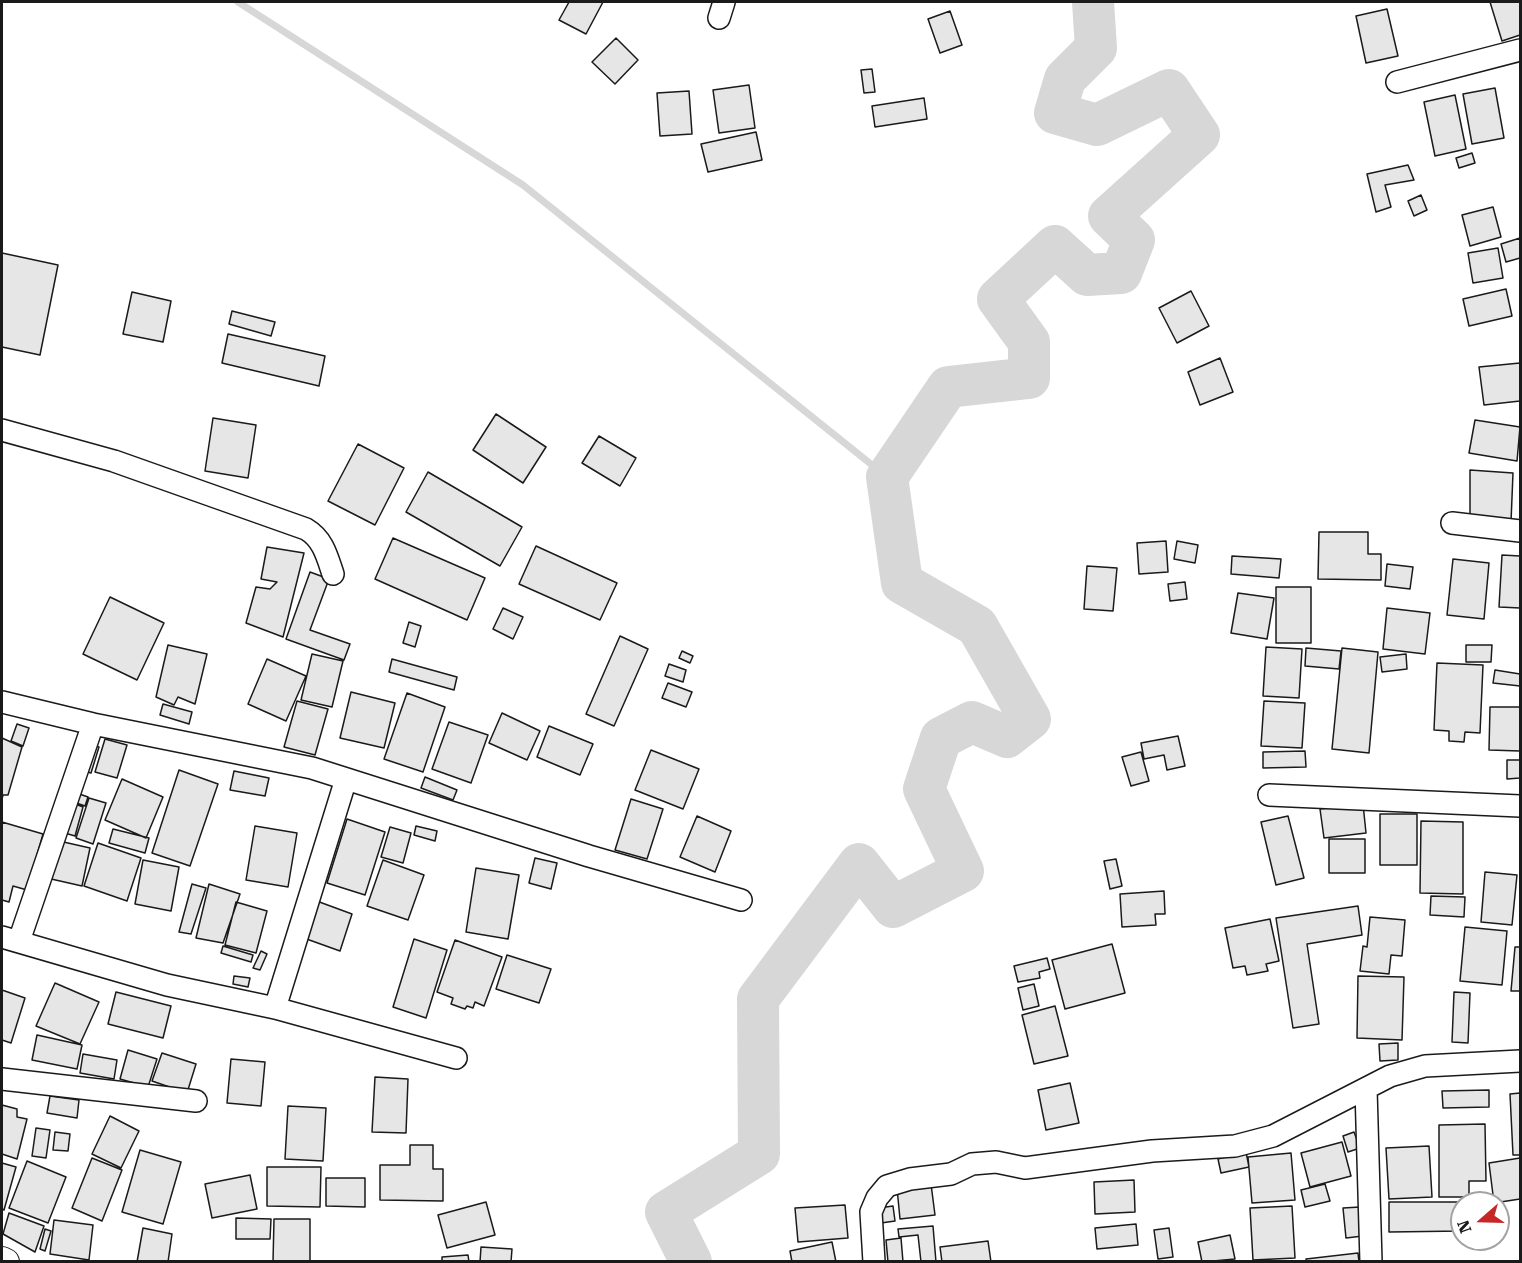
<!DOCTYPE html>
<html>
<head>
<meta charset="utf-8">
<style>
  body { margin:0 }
  #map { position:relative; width:1522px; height:1263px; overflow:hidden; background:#fff; font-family:"Roboto Serif",serif }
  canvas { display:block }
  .frame { position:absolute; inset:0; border:3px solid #1a1a1a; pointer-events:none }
  .north { position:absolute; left:1450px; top:1191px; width:60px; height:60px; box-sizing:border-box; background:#fff; border:2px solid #a3a3a3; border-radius:50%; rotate:250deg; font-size:16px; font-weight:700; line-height:24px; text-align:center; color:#1a1a1a }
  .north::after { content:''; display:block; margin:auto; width:21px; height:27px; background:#c62828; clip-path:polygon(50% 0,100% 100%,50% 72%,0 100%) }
</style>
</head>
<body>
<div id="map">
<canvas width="1522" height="1263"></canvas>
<div class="frame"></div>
<div class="north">N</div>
</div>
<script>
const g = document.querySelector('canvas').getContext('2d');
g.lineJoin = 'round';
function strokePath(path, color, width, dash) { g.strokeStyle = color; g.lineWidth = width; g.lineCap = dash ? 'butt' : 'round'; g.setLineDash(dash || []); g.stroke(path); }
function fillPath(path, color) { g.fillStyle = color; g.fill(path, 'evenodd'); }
strokePath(new Path2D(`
  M238,2L523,185L887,477`), '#d7d7d7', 7);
strokePath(new Path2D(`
  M691,1262L666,1212L759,1154L758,999L859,864L893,907L963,871L924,789L941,738L972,722L1007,737L1030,719L977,626L902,583L887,477L948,387L1029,378V342L998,299L1055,246L1087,275L1121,273L1134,240L1109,216L1199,135L1169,90L1097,125L1055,113L1065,79L1096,48L1093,2`), '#d7d7d7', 42);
const building = new Path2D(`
  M569,2H603L586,34L559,20Z
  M1490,2H1520V35L1502,41Z
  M1387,9L1398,56L1366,63L1356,16Z
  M950,11L962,45L940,53L928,19Z
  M616,38L638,60L615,84L592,62Z
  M872,69L875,92L864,93L861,70Z
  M749,85L755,128L719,133L713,90Z
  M1495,88L1504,138L1472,144L1463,94Z
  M689,91L692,134L660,136L657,93Z
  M1455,95L1466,149L1435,156L1424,102Z
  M924,98L927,119L875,127L872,106Z
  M756,132L762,160L708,172L701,144Z
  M1472,153L1475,163L1459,168L1456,158Z
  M1408,165L1414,180L1385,185L1391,207L1376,212L1367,174Z
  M1421,195L1427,210L1414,216L1408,201Z
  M1493,207L1501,237L1470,246L1462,215Z
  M1520,238V258L1506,262L1501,244Z
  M1498,248L1503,278L1473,283L1468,253Z
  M2,253L58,265L40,355L2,347Z
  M1506,289L1512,316L1469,326L1463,299Z
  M1191,291L1209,326L1177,343L1159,308Z
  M132,292L171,301L163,342L123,334Z
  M232,311L275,322L271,336L229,324Z
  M228,334L325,356L319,386L222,363Z
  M1220,358L1233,392L1200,405L1188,372Z
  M1520,363V401L1484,405L1479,367Z
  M496,414L546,447L523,483L473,450Z
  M213,418L256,425L248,478L205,471Z
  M1475,420L1520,427L1517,461L1469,453Z
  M599,436L636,458L620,486L582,463Z
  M358,444L404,468L375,525L328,501Z
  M1470,470L1513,473L1511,522L1470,520Z
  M428,472L522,527L500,566L406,512Z
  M1319,532H1368V554H1381V580L1318,579Z
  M393,538L485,578L467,620L375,579Z
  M1166,541L1168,572L1139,574L1137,543Z
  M1177,541L1198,545L1195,563L1174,559Z
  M536,546L617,583L600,620L519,584Z
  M267,547L304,553L283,637L246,623L256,587L270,589L277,582L261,579Z
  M1502,555L1520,556V608L1499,607Z
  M1232,556L1281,559L1279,578L1231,574Z
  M1453,559L1489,563L1484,619L1447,615Z
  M1387,564L1413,567L1410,589L1385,586Z
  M1087,566L1117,568L1113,611L1084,609Z
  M310,572L329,579L310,630L350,644L344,660L286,639Z
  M1185,582L1187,599L1170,601L1168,584Z
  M1276,587H1311V643H1276Z
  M1238,593L1274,598L1267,639L1231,633Z
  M110,597L164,623L137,680L83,654Z
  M503,608L523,617L513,639L493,629Z
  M1387,608L1430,613L1425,654L1383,649Z
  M409,622L421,626L415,647L403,643Z
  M620,636L648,649L614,726L586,714Z
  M168,645L207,654L195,704L178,697L174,705L156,697Z
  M1466,645H1492L1491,662H1466Z
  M1266,647L1302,649L1299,698L1263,696Z
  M1306,648L1341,651L1339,669L1305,666Z
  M1342,648L1378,652L1369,753L1332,749Z
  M682,651L693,656L690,663L679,658Z
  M312,654L343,661L332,707L301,700Z
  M1406,654L1407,669L1382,672L1380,657Z
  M267,659L306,676L286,721L248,704Z
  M392,659L457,677L454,690L389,672Z
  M1437,663L1483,665L1480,733L1465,732L1464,742L1449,741V731L1434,730Z
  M669,664L686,670L683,682L665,676Z
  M1495,670L1520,674V686L1493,683Z
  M668,683L692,692L686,707L662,698Z
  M351,692L395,703L384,748L340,738Z
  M407,693L445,707L423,772L384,759Z
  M297,701L328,709L315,755L284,747Z
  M1264,701L1305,703L1302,748L1261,746Z
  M163,704L192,712L189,724L160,715Z
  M1490,707H1520V751L1489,750Z
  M502,713L540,731L527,760L489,743Z
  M449,722L488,735L471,783L432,769Z
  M17,724L29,728L23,746L11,741Z
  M549,726L593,744L580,775L537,757Z
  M1178,736L1185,766L1167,770L1164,755L1144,759L1141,743Z
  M2,738L22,747L8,795H3L2,799Z
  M105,739L127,745L117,778L95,772Z
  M92,745L99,747L91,773L84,771Z
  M651,750L699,769L683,809L635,790Z
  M1305,751L1306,767L1263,768V752Z
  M1141,752L1149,781L1131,786L1122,757Z
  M1507,760H1520V778L1507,779Z
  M179,770L218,784L190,866L152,853Z
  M234,771L269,778L265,796L230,790Z
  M425,777L457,790L453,800L421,788Z
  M122,779L163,797L146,838L105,820Z
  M71,791L88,797L85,806L68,800Z
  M89,798L106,803L93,844L76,838Z
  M63,799L83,807L75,836L51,829Z
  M631,799L663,809L647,859L615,850Z
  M1363,804L1366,833L1324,838L1320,809Z
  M1380,814H1417V865H1380Z
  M697,816L731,831L715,872L680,857Z
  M1288,816L1304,878L1276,885L1261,822Z
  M347,819L385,832L365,895L327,883Z
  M1421,821L1463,822V894L1420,893Z
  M2,822L43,834L27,890L13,886L9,902L2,900Z
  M255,826L297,833L288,887L246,880Z
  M416,826L437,831L435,841L414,835Z
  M390,827L411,833L403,863L381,857Z
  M113,829L149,838L145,853L109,843Z
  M46,838L90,848L82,886L38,876Z
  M1329,839H1365V873H1329Z
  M98,843L141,858L127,901L84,886Z
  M535,858L557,863L551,889L529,883Z
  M1116,859L1122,886L1110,889L1104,861Z
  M143,860L179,867L171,911L135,904Z
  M383,860L424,875L408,920L367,906Z
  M476,868L519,875L508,939L466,932Z
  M1485,872L1517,875L1512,925L1481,922Z
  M192,884L206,888L191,934L179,932Z
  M209,884L240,894L223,943L196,938Z
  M1164,891L1165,914H1155L1156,925L1122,927L1120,894Z
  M1431,896L1465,897L1464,917L1430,915Z
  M314,900L352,914L340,951L301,937Z
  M236,902L267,911L256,953L225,945Z
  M1358,906L1362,935L1307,944L1319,1024L1293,1028L1276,918Z
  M1370,917L1405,920L1402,956L1391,955L1389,974L1360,971L1363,946L1367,947Z
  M1270,919L1279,961L1266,964L1268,971L1247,975L1245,966L1233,968L1225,928Z
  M1465,927L1507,931L1502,985L1460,981Z
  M414,939L447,950L426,1018L393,1007Z
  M455,940L502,957L484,1006L475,1002L473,1008L467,1006L465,1009L451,1004L453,998L437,992Z
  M1112,944L1125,993L1065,1009L1052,960Z
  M223,946L253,955L251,962L221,953Z
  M1515,947H1520V991H1511Z
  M261,951L267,954L260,970L253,968Z
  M507,955L551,969L539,1003L496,989Z
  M1047,958L1050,969L1039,972L1040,978L1018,982L1014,966Z
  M234,976L250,978L248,987L233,984Z
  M1358,976L1404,977L1402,1040L1357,1038Z
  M55,983L99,1002L80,1044L36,1026Z
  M1034,984L1039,1006L1023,1010L1018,988Z
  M2,990L25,998L11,1043L2,1040Z
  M116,992L171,1006L163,1038L108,1024Z
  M1454,992L1470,993L1468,1043L1452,1042Z
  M1055,1006L1068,1056L1034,1064L1022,1015Z
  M37,1035L82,1045L77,1069L32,1060Z
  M1398,1043V1060L1380,1061L1379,1044Z
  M128,1050L157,1059L148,1087L120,1079Z
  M162,1053L196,1064L187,1093L152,1081Z
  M83,1054L117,1060L114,1079L80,1073Z
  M231,1059L265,1062L261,1106L227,1103Z
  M375,1077L408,1079L406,1133L372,1132Z
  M1070,1083L1079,1123L1046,1130L1038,1090Z
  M1489,1090V1107L1443,1108L1442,1091Z
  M1520,1093V1155H1513L1510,1094Z
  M50,1096L79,1100L77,1118L47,1113Z
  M2,1105L17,1109V1117L27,1119L17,1159L2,1154Z
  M288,1106L326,1108L323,1161L285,1159Z
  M110,1116L139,1131L121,1168L92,1154Z
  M1485,1124L1486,1181H1469V1197H1439V1125Z
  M36,1128L50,1130L46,1158L32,1156Z
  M55,1132L70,1134L68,1151L53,1150Z
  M1354,1132L1360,1148L1348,1152L1343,1136Z
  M1342,1142L1351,1176L1310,1187L1301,1153Z
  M410,1145H433V1169H443V1201L380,1200V1165H410Z
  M1429,1146L1432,1197L1389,1199L1386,1148Z
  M140,1150L181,1162L163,1224L122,1212Z
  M1246,1152L1249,1167L1221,1173L1218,1159Z
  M1291,1153L1295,1200L1252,1203L1248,1157Z
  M92,1158L122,1170L102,1221L72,1208Z
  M1520,1158V1199L1494,1203L1489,1163Z
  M27,1161L66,1177L48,1223L9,1208Z
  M2,1163L16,1167L4,1210L2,1209Z
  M267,1167H321L320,1207L267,1206Z
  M250,1175L257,1209L212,1218L205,1184Z
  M326,1178H365V1207L326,1206Z
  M1134,1180L1135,1212L1095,1214L1094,1182Z
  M931,1184L935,1215L900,1219L897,1188Z
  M1325,1184L1330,1201L1305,1207L1301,1190Z
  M486,1202L495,1235L447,1248L438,1215Z
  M1389,1202H1463L1462,1231L1389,1232Z
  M845,1205L848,1238L798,1242L795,1208Z
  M893,1206L895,1221L881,1223L879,1208Z
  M1292,1206L1295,1258L1253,1260L1250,1208Z
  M1360,1207L1363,1236L1346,1238L1343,1208Z
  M9,1213L44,1226L35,1252L3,1234Z
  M236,1218L271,1219L270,1239H236Z
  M274,1219H310V1262H273Z
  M54,1220L93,1225L89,1260L50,1254Z
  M1136,1224L1138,1245L1097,1249L1095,1228Z
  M933,1226L936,1262H921L918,1235L899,1237L898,1229Z
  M143,1228L172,1234L168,1262H137Z
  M1169,1228L1173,1257L1158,1259L1154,1230Z
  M45,1229L51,1231L45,1251L40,1249Z
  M1230,1235L1235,1259L1202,1262L1198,1242Z
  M901,1238L903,1262H888L886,1240Z
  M988,1241L991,1262H942L940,1247Z
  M832,1242L836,1262H792L790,1251Z
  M481,1247L512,1249L511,1262H480Z
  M1358,1253L1359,1262H1307L1306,1259Z
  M468,1255L469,1262H442V1257Z`);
fillPath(building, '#e6e6e6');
strokePath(building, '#1a1a1a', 1.5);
const minor = new Path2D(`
  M719,18L724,2
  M1397,82L1520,50
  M2,430L114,461L306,529C323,539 327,556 333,574
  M1452,523L1520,531
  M2,702L93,724L312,768L589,856L741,900
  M1269,795L1520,806
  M2,937L167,985L275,1008L456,1058
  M19,941L93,724
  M275,1008L346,779
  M2,1079L196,1101
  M1366,1089L1371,1262
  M874,1262L871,1212L877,1198L887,1186L910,1179L951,1174L972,1164L996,1162L1025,1168L1152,1151L1235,1146L1273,1136L1390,1076L1425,1066L1520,1061`);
const tertiary = new Path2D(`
  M2,1260L6,1262`);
strokePath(minor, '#1a1a1a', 24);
strokePath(tertiary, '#1a1a1a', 28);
strokePath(minor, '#fff', 21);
strokePath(tertiary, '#fff', 26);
</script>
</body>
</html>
